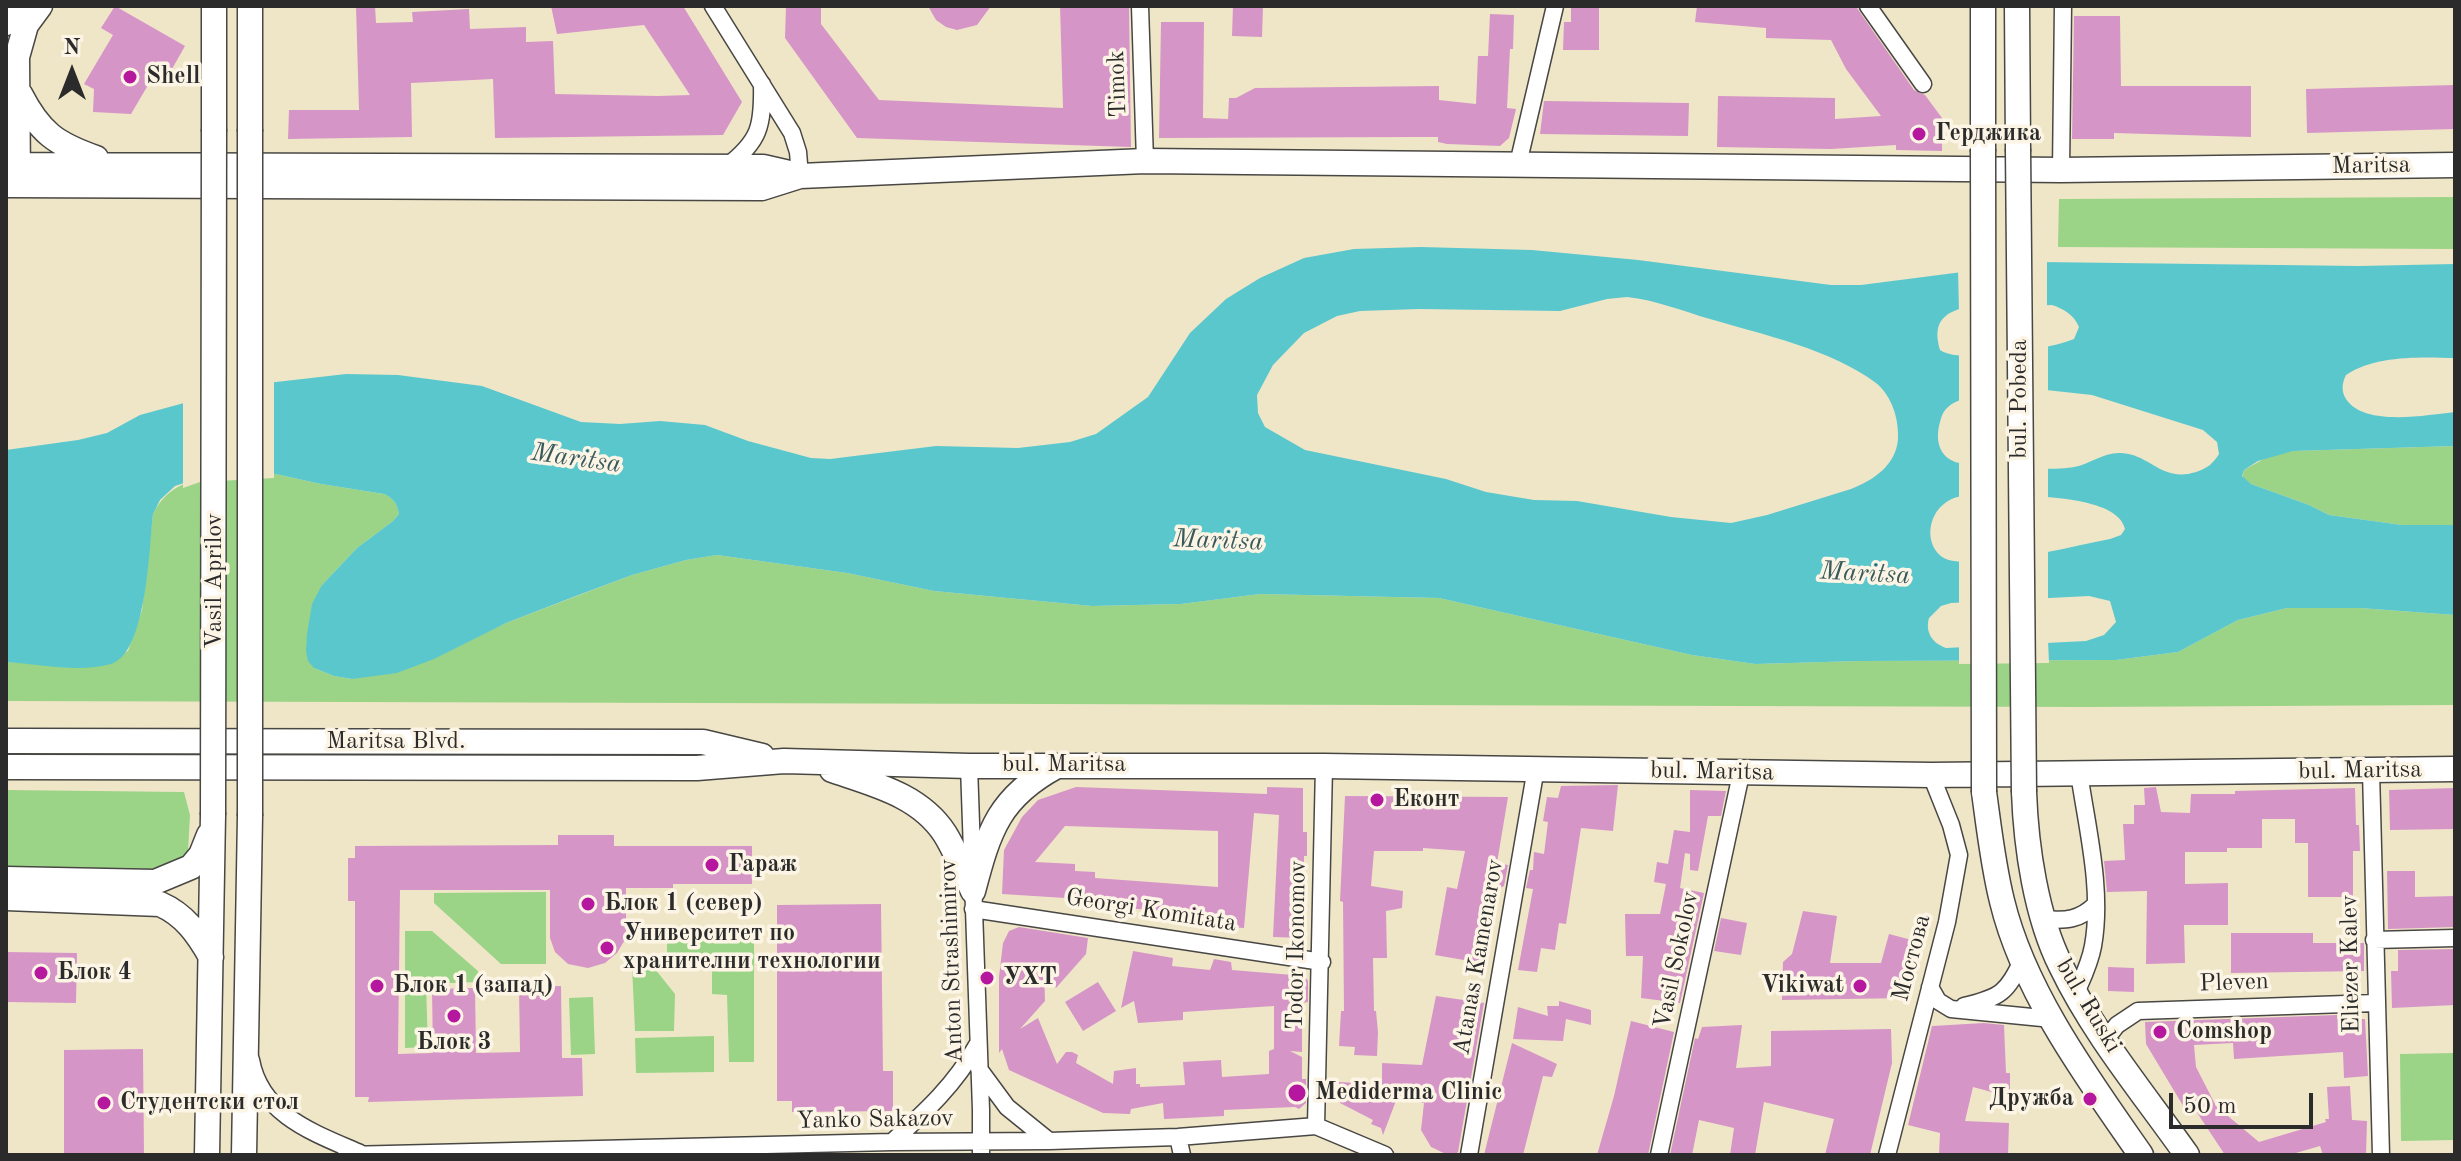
<!DOCTYPE html>
<html>
<head>
<meta charset="utf-8">
<style>
  body { margin:0 }
  #map { position:relative; width:2461px; height:1161px; overflow:hidden; background:#efe6c8; font-family:"Old Standard TT",serif }
  canvas { display:block }
  .frame { position:absolute; inset:0; border:8px solid #2b2b2b; pointer-events:none }
  .north { position:absolute; left:32px; top:32px; width:80px; height:80px; -webkit-text-stroke:6px #fcf5e5; paint-order:stroke; rotate:0deg; font-size:22px; font-weight:700; line-height:32px; text-align:center; color:#2b2b2b }
  .north::after { content:''; display:block; margin:auto; width:28px; height:36px; background:#2b2b2b; clip-path:polygon(50% 0,100% 100%,50% 72%,0 100%) }
  .scale { position:absolute; left:2169px; top:1093px; width:144px; height:36px; box-sizing:border-box; border:4px solid #2b2b2b; border-top:0; padding-left:10px; font-size:24px; line-height:28px; white-space:nowrap; color:#2b2b2b; -webkit-text-stroke:6px #fcf5e5; paint-order:stroke }
</style>
</head>
<body>
<div id="map">
<canvas width="2461" height="1161"></canvas>
<div class="frame"></div>
<div class="north">N</div>
<div class="scale">50 m</div>
</div>
<script>
const g = document.querySelector('canvas').getContext('2d');
g.lineJoin = 'round';
function fillPath(path, color) { g.fillStyle = color; g.fill(path, 'evenodd'); }
function strokePath(path, color, width, dash) { g.strokeStyle = color; g.lineWidth = width; g.lineCap = dash ? 'butt' : 'round'; g.setLineDash(dash || []); g.stroke(path); }
function drawText(font, color, halo, rows, align = 'center') {
  g.font = font + ' "Old Standard TT",serif'; g.lineWidth = 7; g.setLineDash([]); g.textBaseline = 'middle'; g.strokeStyle = halo; g.fillStyle = color; for (const [text, x, y, turn = 0] of rows) {
    g.save(); g.translate(x, y); g.rotate((+turn || 0) * Math.PI / 180); g.textAlign = isNaN(turn) ? turn : align; if (halo) g.strokeText(text, 0, 0); g.fillText(text, 0, 0); g.restore();
  }
}
fillPath(new Path2D(`
  M2455,197V249L2058,247L2059,199Z
  M2455,446V525H2402L2329,515L2309,505L2251,484L2242,478L2244,470L2269,456L2293,451Z
  M271,473L321,484L384,494C394,499 397,503 399,514L393,521L357,548L322,585L314,668L334,676L352,679L471,639L506,623L632,575L686,560L717,555L847,573L934,591L1092,606L1181,604L1260,594L1439,598L1692,655L1755,664L1859,661L2116,660L2178,652L2238,620L2287,608H2360L2455,615V705L2087,707L6,701V662L92,666L128,651L142,610L153,514C175,469 228,476 271,473Z
  M6,790L184,792L190,815L188,852L173,864L156,872L6,871Z
  M546,892V964H501L434,903V893Z
  M405,931H432L478,971V982L426,984L428,1047L405,1048Z
  M667,931L754,932V1062H729L727,995L712,994V969L692,968L691,955L667,954Z
  M643,954L675,994L674,1031H635L632,966Z
  M593,997L595,1054L571,1055L569,998Z
  M714,1036V1072L636,1073L635,1038Z
  M2455,1053V1140L2401,1141L2400,1054Z`), '#9bd487');
fillPath(new Path2D(`
  M1421,247L1532,250L1638,260L1831,285H1861L2040,262L2359,266L2455,264V358C2421,357 2375,355 2346,375C2342,383 2341,391 2346,399C2364,427 2427,415 2455,412V446L2293,451L2258,461L2244,470L2242,476L2251,484L2309,505L2329,515L2402,525H2455V615L2360,608H2287L2238,620L2178,652L2116,660L1859,661L1755,664L1692,655L1439,598L1260,594L1181,604L1092,606L934,591L847,573L717,555L686,560L632,575L576,596L506,623L434,659L397,673L352,679L334,676L314,668L308,661L306,651L307,634L312,604L322,585L357,548L393,521L399,514C397,503 394,499 384,494L321,484L271,473L199,478L175,486L160,500L153,514C149,547 147,653 111,664C80,673 39,664 6,662V450L78,440L107,433L140,415L250,385L346,374L398,375L482,386L581,422L620,424L660,421L705,425L748,441L811,458L830,459L936,446L1018,448L1070,442L1096,434L1148,397L1190,333L1226,299L1260,278L1304,258L1354,249ZM1627,297C1656,300 1682,311 1710,319C1761,334 1833,350 1876,383C1892,396 1899,419 1898,439C1896,465 1874,480 1851,489L1767,515L1731,523L1671,517L1577,501L1534,500L1486,492L1446,479L1305,450L1265,427L1258,413L1257,395L1273,365L1304,333L1337,316L1360,311L1419,309L1560,311L1607,299ZM2052,305C2064,309 2074,315 2079,327L2074,339C2050,349 1960,365 1940,350C1934,329 1938,316 1959,309ZM2046,390L2092,395L2203,430L2217,442L2219,454C2213,464 2206,469 2196,472C2162,483 2150,454 2121,453C2104,452 2090,464 2074,467C2057,471 1964,469 1951,460C1937,452 1936,436 1940,422C1943,408 1951,403 1965,398ZM1961,496C1993,496 2117,489 2125,529L2121,535L2110,539C2068,547 1993,567 1954,561C1921,557 1922,504 1961,496ZM2089,596L2110,601L2116,622L2104,635L2086,641L1946,648C1932,643 1925,632 1929,618L1941,606L1951,603Z`), '#5ac7cd');
fillPath(new Path2D(`
  M2047,258V309L1959,313L1958,268Z
  M2048,341V394L1959,404V352Z
  M274,378V478L200,482L183,488V398L249,381Z
  M1959,459L2048,464V501L1959,500Z
  M2048,547V603L1959,606V558L1994,556Z
  M2048,640L2049,663L1959,664V643Z`), '#efe6c8');
fillPath(new Path2D(`
  M115,6L185,46L172,69L161,63L131,114L93,112L94,89L84,84L113,35L101,28Z
  M356,6H375L376,23L413,22L412,12L469,9L470,29L526,27V42L553,41L555,94L658,96L690,95L644,25L557,34L551,6H683L742,102L723,135L495,138L493,79L411,83L412,137L288,139L289,110H359Z
  M786,6H821V24L879,100L1063,108L1060,6H1129L1131,147L857,138L785,38Z
  M928,6H991L977,25L957,30L946,27L936,20Z
  M1233,6H1263L1262,37L1232,36Z
  M1571,6H1599V50H1563L1564,22H1571Z
  M1697,6L1857,8L1914,90L1925,95L1942,118V151L1896,150V145L1831,149L1717,147L1718,96L1835,98V119L1881,116L1846,69L1831,40L1766,38V28L1695,22Z
  M1490,14L1514,15L1513,49H1510L1507,108L1516,109L1509,138L1500,146L1447,144L1438,142V137H1415L1159,138L1161,22H1204L1203,118L1228,119L1229,98H1236L1255,88L1439,86V100L1476,104L1478,56H1488Z
  M2074,16H2120L2121,86H2251V137L2114,133V139H2072Z
  M2455,85V129L2307,133L2306,89Z
  M1544,101L1689,103L1688,136L1540,134Z
  M1618,785L1613,831L1581,828L1566,924L1559,923L1555,950L1541,948L1537,972L1518,970L1533,889L1526,888L1530,870H1533L1534,852L1544,854L1548,822L1543,821L1547,797L1558,798L1561,786Z
  M1076,787L1267,794V787L1303,788V832H1307V856H1304V938L1273,937L1279,815L1254,813L1244,928L1170,923L1171,912L1072,903L1081,899L1002,894L1004,850L1022,817L1038,800ZM1065,826L1218,831V887L1095,878V872L1075,871V864L1035,862Z
  M2156,787L2161,812L2190,813L2191,794H2235V791L2355,788L2356,825H2359L2360,851H2353V897H2308V843H2295V819H2262V848H2227V852H2185V884L2228,883V925H2184L2185,963L2146,964L2147,891L2107,892L2104,861L2125,860L2123,824H2134V805H2145L2144,788Z
  M2455,788V829L2390,830L2389,790Z
  M1690,790L1726,791L1721,816H1708L1698,871L1690,870V854L1685,853L1680,888L1704,893L1680,1003L1641,998L1643,956H1626L1625,914H1660L1666,884L1654,882L1657,862L1668,864L1674,830L1690,832Z
  M1345,796L1508,797L1497,863L1508,865L1504,886L1500,888L1487,964L1435,955L1447,887L1457,889L1465,851L1423,848V851H1374L1371,886L1403,891L1402,908L1386,911L1387,958H1373L1374,1011H1376L1378,1032L1377,1056L1354,1055L1355,1047L1339,1046L1341,1011H1344L1343,902L1340,901Z
  M558,835H614V846H752V884H673V888H626V938L617,953L605,963L588,968L568,964L555,952L550,938V890H400L398,1054L433,1053L432,989L475,988L476,1053L520,1052L519,987L561,986L562,1058H582L583,1096L368,1102L369,1097H355V901H348V858H355V846L558,845Z
  M2387,871H2415V897L2455,896V927L2388,929Z
  M881,904L883,1071H893V1111L792,1112V1101H777V905Z
  M1803,911L1837,916L1830,963H1881L1889,934L1923,943L1907,998L1782,1000L1783,962L1792,954Z
  M1721,918L1747,923L1741,955L1714,951Z
  M1019,927L1088,938L1086,954L1056,988L1044,967L1045,1001L1020,1029L1038,1018L1057,1064L1066,1052H1072L1078,1055L1076,1063L1113,1084L1114,1071L1136,1068V1084H1140V1087L1185,1085L1183,1062L1221,1060L1222,1077L1269,1074V1051L1274,1049V1006L1183,1012V1020L1138,1023L1134,1001L1121,1008L1133,951L1173,958L1172,966L1210,970L1214,959L1231,962L1232,970L1305,976L1308,981V1002L1302,1003V1052L1290,1051L1302,1057V1079H1306V1103L1299,1109L1295,1107L1224,1110V1116L1186,1118L1164,1119L1163,1103L1131,1109L1130,1114L1103,1113L1009,1070L1002,1049L999,1053V977L1003,943L1009,931Z
  M2231,933H2313V943H2364V971L2231,973Z
  M2455,949V1005L2392,1008L2391,971H2398V950Z
  M6,952L77,953L76,1003L6,1002Z
  M2108,967L2134,968V992L2108,991Z
  M1098,982L1116,1011L1083,1031L1065,1002Z
  M1436,996L1484,1003L1458,1152L1455,1155H1448L1431,1147L1421,1130L1424,1103L1397,1098L1383,1135L1381,1128L1371,1124L1373,1120L1340,1103L1339,1082L1357,1083L1382,1095V1063L1422,1065Z
  M1559,1001L1591,1010V1025L1566,1019L1563,1041L1513,1039L1518,1007L1548,1016L1547,1006H1559Z
  M2337,1015V1019H2365L2368,1076L2344,1078L2343,1052L2234,1059L2233,1043L2194,1045L2196,1067L2216,1106L2259,1142L2326,1122L2325,1119H2329L2327,1087L2350,1086L2352,1120L2367,1121L2366,1155H2323L2320,1146L2289,1155H2225L2192,1105L2185,1109L2146,1044L2145,1022Z
  M1631,1021L1674,1032L1648,1155H1597L1614,1096Z
  M1984,1023L2004,1025L2006,1073H2010V1097L1973,1087L1965,1121L2009,1123L2008,1155H1939L1940,1133L1908,1125L1932,1026Z
  M1742,1025L1736,1068L1771,1066V1031L1891,1029L1892,1063L1870,1155H1825L1834,1119L1764,1102L1755,1155H1730L1734,1128L1699,1120L1692,1155H1670L1695,1038L1698,1039L1702,1027Z
  M1512,1043L1557,1064L1552,1077L1543,1076L1523,1155H1484Z
  M143,1049L144,1155H64V1050Z`), '#d695c7');
const street = new Path2D(`
  M713,6L792,133L798,152L800,176
  M1140,6L1145,161
  M1868,6L1923,84
  M1518,164L1555,6
  M726,167C760,141 763,126 762,84
  M2061,170L2063,6
  M969,766L981,1110V1155
  M2371,771L2381,1155
  M973,909L1322,962
  M2044,919C2066,921 2080,920 2096,904
  M2374,940L2455,938
  M1930,987L1938,1001L1951,1009L2052,1019
  M2076,993C2083,977 2090,963 2093,946C2103,890 2087,828 2079,773
  M1964,1006C2002,997 2006,993 2023,959
  M2105,1040L2117,1025L2138,1011L2376,1003
  M251,1060C261,1115 314,1133 360,1153
  M979,1069L1007,1107L1049,1141
  M1316,1126L1324,766
  M1178,1137L1182,1155
  M892,1142C925,1112 955,1085 977,1045
  M346,1155L892,1142L1049,1141L1178,1137L1316,1126L1385,1155
  M1469,1155L1536,768
  M1659,1155L1741,774
  M1887,1155L1947,922L1959,855L1951,825L1931,775`);
const secondary = new Path2D(`
  M214,6V129
  M250,6V129
  M1983,6V149
  M2017,6L2018,149
  M6,23L15,6
  M20,94C40,133 56,144 96,158
  M6,165L763,167L798,175
  M18,179L17,57L26,25L40,6
  M6,185L762,188L800,176L1145,161L2061,170L2455,165
  M6,741L703,742L762,756
  M6,767L697,768L784,761L969,766H1324L1931,775L2455,769
  M832,770C873,784 920,795 945,834C956,852 964,872 973,891
  M1984,792C1989,828 1993,865 2002,901C2024,992 2088,1079 2141,1155
  M2024,792C2026,847 2036,916 2061,966C2093,1033 2144,1094 2187,1155
  M6,879L155,882L191,867L201,855L209,835
  M973,891C989,830 999,797 1057,766
  M6,898L160,904C185,915 198,934 211,957
  M207,1155L213,815
  M244,1155L250,816`);
strokePath(street, '#484743', 19);
strokePath(secondary, '#484743', 27);
strokePath(street, '#fff', 16);
strokePath(secondary, '#fff', 24);
const secondaryBridge = new Path2D(`
  M1983,149L1984,792
  M2018,149L2024,792
  M213,815L214,129
  M250,816V129`);
strokePath(secondaryBridge, '#484743', 27, []);
strokePath(secondaryBridge, '#fff', 24);
for (const [x, y, r, color] of [
  [130,77,8,"#b5179e"],
  [1919,134,8,"#b5179e"],
  [1377,800,8,"#b5179e"],
  [712,865,8,"#b5179e"],
  [588,904,8,"#b5179e"],
  [607,948,8,"#b5179e"],
  [41,973,8,"#b5179e"],
  [987,978,8,"#b5179e"],
  [377,986,8,"#b5179e"],
  [1860,986,8,"#b5179e"],
  [454,1016,8,"#b5179e"],
  [2160,1032,8,"#b5179e"],
  [1297,1093,10,"#b5179e"],
  [2090,1099,8,"#b5179e"],
  [104,1103,8,"#b5179e"]
]) { const dot = new Path2D(); dot.arc(x, y, r, 0, 2 * Math.PI); g.fillStyle = color; g.fill(dot); strokePath(dot, '#fcf5e5', 3); }
drawText('bold 24px', '#2b2b2b', '#fcf5e5', [
  ["Shell",146,77],
  ["Герджика",1935,134],
  ["Еконт",1393,800],
  ["Гараж",728,865],
  ["Блок 1 (север)",604,904],
  ["Университет по",623,934],
  ["хранителни технологии",623,962],
  ["Блок 4",57,973],
  ["УХТ",1003,978],
  ["Блок 1 (запад)",393,986],
  ["Vikiwat",1844,986,"right"],
  ["Comshop",2176,1032],
  ["Блок 3",454,1043,"center"],
  ["Mediderma Clinic",1315,1093],
  ["Дружба",2074,1099,"right"],
  ["Студентски стол",120,1103]
], 'left');
drawText('24px', '#2b2b2b', '#fcf5e5', [
  ["Timok",1118,84,-92],
  ["Maritsa",2371,166,-1],
  ["bul. Pobeda",2020,399,-90],
  ["Vasil Aprilov",215,581,-90],
  ["Maritsa Blvd.",396,742],
  ["bul. Maritsa",1064,765],
  ["bul. Maritsa",2360,771,-1],
  ["bul. Maritsa",1712,772,1],
  ["Georgi Komitata",1151,911,9],
  ["Todor Ikonomov",1297,945,-89],
  ["Atanas Kamenarov",1479,957,-80],
  ["Мостова",1912,958,-75],
  ["Vasil Sokolov",1677,960,-78],
  ["Anton Strashimirov",952,961,-92],
  ["Eliezer Kalev",2351,964,-91],
  ["Pleven",2234,983,-2],
  ["bul. Ruski",2088,1006,59],
  ["Yanko Sakazov",875,1120,-1]
]);
drawText('italic 26px', '#395a5c', '#fcf5e5', [
  ["Maritsa",576,459,8],
  ["Maritsa",1218,541,2],
  ["Maritsa",1865,574,3]
]);
</script>
</body>
</html>
